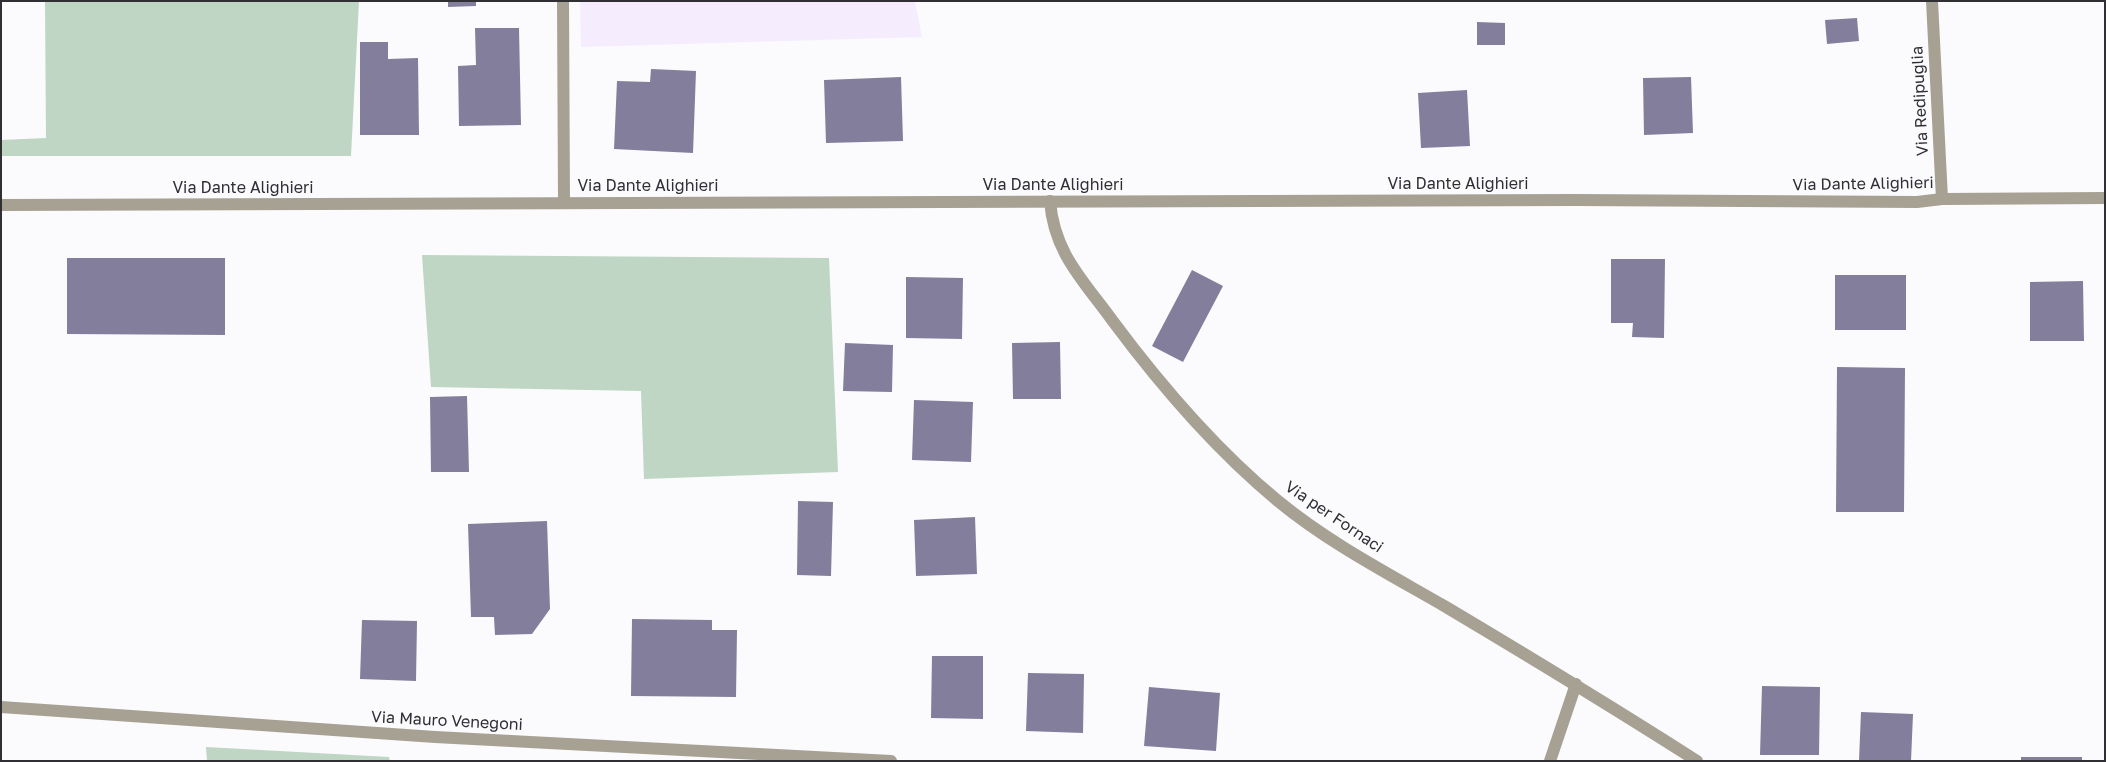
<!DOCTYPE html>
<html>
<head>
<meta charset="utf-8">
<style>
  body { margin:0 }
  #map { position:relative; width:2106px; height:762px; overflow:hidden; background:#fbfafd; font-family:"Golos Text",sans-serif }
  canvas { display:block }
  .frame { position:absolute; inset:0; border:2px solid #2f2f34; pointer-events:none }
</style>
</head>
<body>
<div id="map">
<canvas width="2106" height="762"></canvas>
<div class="frame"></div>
</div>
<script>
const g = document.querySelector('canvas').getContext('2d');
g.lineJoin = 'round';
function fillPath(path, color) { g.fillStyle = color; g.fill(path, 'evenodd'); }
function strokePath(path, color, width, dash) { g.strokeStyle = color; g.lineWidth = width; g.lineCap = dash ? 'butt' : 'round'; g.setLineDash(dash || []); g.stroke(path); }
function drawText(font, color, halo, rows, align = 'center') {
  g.font = font + ' "Golos Text",sans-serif'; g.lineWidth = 4; g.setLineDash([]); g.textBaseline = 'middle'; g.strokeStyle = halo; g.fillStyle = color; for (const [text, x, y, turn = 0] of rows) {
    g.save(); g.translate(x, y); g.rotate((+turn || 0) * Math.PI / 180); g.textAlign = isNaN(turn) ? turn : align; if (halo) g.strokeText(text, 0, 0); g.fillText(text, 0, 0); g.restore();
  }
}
fillPath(new Path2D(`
  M580,1H915L922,37L581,47Z`), '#f5edfe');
fillPath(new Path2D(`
  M45,1H359L351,156H1V140L46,138Z
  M422,255L829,258L838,472L644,479L641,391L431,387Z
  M206,747L389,757L390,761H207Z`), '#bed6c3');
fillPath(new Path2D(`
  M448,1H476V6L448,7Z
  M1857,18L1859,41L1827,44L1825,20Z
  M1477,22L1505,23V45H1477Z
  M475,28H519L521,125L459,126L458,66L476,65Z
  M360,42H388V59L418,58L419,135H360Z
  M651,69L696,71L693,153L614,149L617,81L650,82Z
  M901,77L903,141L826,143L824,80Z
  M1691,77L1693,133L1644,135L1643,78Z
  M1467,90L1470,146L1421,148L1418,93Z
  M67,258H225V335L67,334Z
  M1611,259H1665L1664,338L1632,337L1633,323H1611Z
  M1192,270L1223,286L1183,362L1152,346Z
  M1835,275H1906V330H1835Z
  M906,277L963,278L962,339L906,338Z
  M2083,281L2084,341H2030V282Z
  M1060,342L1061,399H1013L1012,343Z
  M845,343L893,345L892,392L843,391Z
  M1837,367L1905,368L1904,512H1836Z
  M467,396L469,472H431L430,397Z
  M914,400L973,402L971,462L912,460Z
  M798,501L833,502L831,576L797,575Z
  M975,517L977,574L916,576L914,520Z
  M547,521L550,609L532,634L495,635L494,617H471L468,524Z
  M632,619L712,620V630H737L736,697L631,696Z
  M362,620L417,621L416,681L360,679Z
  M932,656H983V719L931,718Z
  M1028,673L1084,674L1083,733L1026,731Z
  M1762,686L1820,687L1819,755H1760Z
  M1149,687L1220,693L1216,751L1144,746Z
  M1861,712L1913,714L1911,761H1859Z
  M2021,757H2082V761H2021Z`), '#827e9b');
strokePath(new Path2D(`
  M563,1L564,202
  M1932,1L1942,199
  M1050,201C1054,253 1083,280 1112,320C1161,386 1215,449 1278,501C1329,543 1389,574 1446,607C1530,657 1614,708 1697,761
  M1,707L435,737L891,761
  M1550,761L1576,684`), '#a7a194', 12);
strokePath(new Path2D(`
  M1,205L1574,200L1917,202L1942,199L2105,198`), '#a7a194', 12);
drawText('16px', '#2f2f34', '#fbfafd', [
  ["Via Redipuglia",1920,101,-93],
  ["Via Dante Alighieri",1458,184],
  ["Via Dante Alighieri",1863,184,-1],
  ["Via Dante Alighieri",1053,185],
  ["Via Dante Alighieri",648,186],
  ["Via Dante Alighieri",243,188],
  ["Via per Fornaci",1334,517,34],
  ["Via Mauro Venegoni",447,721,3]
]);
</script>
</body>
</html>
